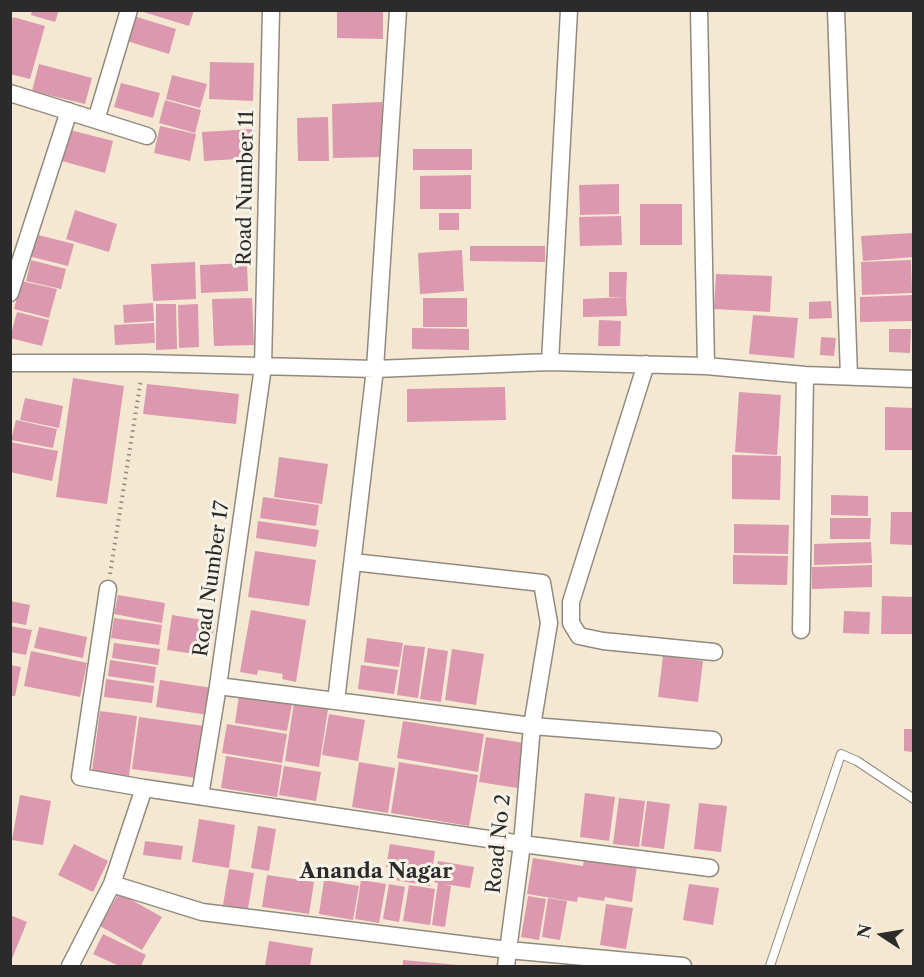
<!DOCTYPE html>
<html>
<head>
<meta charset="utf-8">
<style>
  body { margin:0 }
  #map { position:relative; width:924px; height:977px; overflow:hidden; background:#f4e8d3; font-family:"Libre Caslon Text",serif }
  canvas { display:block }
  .frame { position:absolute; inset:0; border:12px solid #2b2b2b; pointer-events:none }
  .north { position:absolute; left:852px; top:905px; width:60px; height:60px; -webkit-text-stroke:4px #f7f3e8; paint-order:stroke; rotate:282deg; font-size:16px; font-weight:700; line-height:24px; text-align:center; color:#2b2b2b }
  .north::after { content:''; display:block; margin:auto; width:21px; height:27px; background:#2b2b2b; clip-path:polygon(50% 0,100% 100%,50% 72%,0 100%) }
</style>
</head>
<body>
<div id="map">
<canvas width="924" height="977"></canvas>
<div class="frame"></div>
<div class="north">N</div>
</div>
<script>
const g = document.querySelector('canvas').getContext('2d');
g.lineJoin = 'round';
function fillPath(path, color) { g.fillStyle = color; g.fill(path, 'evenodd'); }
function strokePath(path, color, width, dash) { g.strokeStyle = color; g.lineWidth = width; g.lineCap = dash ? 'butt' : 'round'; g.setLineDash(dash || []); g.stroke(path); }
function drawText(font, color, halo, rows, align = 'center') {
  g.font = font + ' "Libre Caslon Text",serif'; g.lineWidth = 6; g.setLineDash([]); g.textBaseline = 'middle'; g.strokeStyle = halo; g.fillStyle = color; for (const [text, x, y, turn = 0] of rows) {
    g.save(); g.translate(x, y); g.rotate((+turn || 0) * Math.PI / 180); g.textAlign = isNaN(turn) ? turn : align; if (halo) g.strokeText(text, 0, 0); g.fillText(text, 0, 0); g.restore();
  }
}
fillPath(new Path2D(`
  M32,10H59L55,22L31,15Z
  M137,10H194L189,26Z
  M337,10H383V39L337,38Z
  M134,16L176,29L169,54L127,41Z
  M13,17L45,26L30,79L10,74V25Z
  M210,62L254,63L253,101L209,99Z
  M39,64L92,78L85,104L32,91Z
  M172,75L207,84L200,108L166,99Z
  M121,83L160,93L153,118L114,107Z
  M165,100L201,110L195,133L159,123Z
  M382,102L383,157L333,158L332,104Z
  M328,117L329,161H298L297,118Z
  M160,126L196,134L190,161L154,153Z
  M252,129L254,158L204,161L202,132Z
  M70,130L113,141L105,173L62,161Z
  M413,149H472V170H413Z
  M471,175V209H420V176Z
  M619,184V214L580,215L579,185Z
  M640,204H682V245H640Z
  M75,210L117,224L109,252L66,239Z
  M439,213H459V230H439Z
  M621,216L622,245L580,246L579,217Z
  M912,233L914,257L863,261L861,236Z
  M34,234L74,244L68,266L28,256Z
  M470,246H545V262L470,261Z
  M462,250L464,291L420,294L418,253Z
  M31,260L66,269L61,289L26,281Z
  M911,260L912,293L862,295L861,262Z
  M195,262L196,299L153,301L151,264Z
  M247,263L248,291L201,293L200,265Z
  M609,272H627L626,297H609Z
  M716,274L772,276L770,312L714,309Z
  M21,281L57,289L49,318L14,309Z
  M914,295V321L860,322V297Z
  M626,297L627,316L583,317V299Z
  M252,298L254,345L214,346L212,299Z
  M423,298H467V327H423Z
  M831,301L832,318L809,319V302Z
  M153,303L154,321L124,323L123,305Z
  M156,304H176L177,349L156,350Z
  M198,304L199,347L179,348L178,305Z
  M17,312L49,320L42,346L10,338Z
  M753,315L798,318L794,358L749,354Z
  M599,320L621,321L620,346H598Z
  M154,323L155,343L115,345L114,325Z
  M412,328L469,329V350L412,349Z
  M889,329H911L910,353L889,352Z
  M821,337L836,338L834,356L820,355Z
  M73,378L124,386L107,504L56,497Z
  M147,384L239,394L236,424L143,414Z
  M505,387L506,420L407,422V389Z
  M739,392L781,395L777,455L735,452Z
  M25,398L63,406L59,428L20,420Z
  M885,407L914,408V450H885Z
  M16,420L57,429L53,448L11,440Z
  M10,442L58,451L52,481L10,472Z
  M732,455L781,456L780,500L732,499Z
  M279,457L328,464L322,504L274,497Z
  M831,495L868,496V516L831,515Z
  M263,497L319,505L316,526L260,518Z
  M891,512H914V545L890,544Z
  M830,518H871L870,539H830Z
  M258,521L319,530L316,547L256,538Z
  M734,524L789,525L788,554L734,553Z
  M871,542L872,563L814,565V544Z
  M255,551L316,560L309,606L248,597Z
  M733,555L788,556L787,585L733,584Z
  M872,565V587L812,589V567Z
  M118,595L165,603L162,623L114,614Z
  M882,596L914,597V634H881Z
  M10,601L30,605L26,625L10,622Z
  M251,610L306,620L296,682L282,679L283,674L258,670L257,675L240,672Z
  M844,611L870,612L869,634L843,633Z
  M172,615L215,622L209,656L167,650Z
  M114,618L162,625L159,645L111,638Z
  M10,626L32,630L26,655L10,652Z
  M39,627L87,637L83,658L34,648Z
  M367,638L403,643L399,667L364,662Z
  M114,643L160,649L158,665L112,658Z
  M404,645L425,647L418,698L397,695Z
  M428,648L448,651L441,702L420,699Z
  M452,649L484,654L476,705L445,700Z
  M31,651L87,663L80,697L24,686Z
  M663,656L703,661L698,702L658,697Z
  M110,660L156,667L154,683L108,676Z
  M10,665L21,667L15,696H10Z
  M361,665L398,670L394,694L358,689Z
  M106,679L154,686L152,703L104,697Z
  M160,680L212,688L208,715L156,707Z
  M239,695L292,704L287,731L235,723Z
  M294,703L328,709L319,767L285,761Z
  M100,711L137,716L129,776L92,771Z
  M329,714L365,720L358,761L322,755Z
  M139,717L204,726L197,778L132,769Z
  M403,721L484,734L478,772L397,758Z
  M227,724L287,734L282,763L222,753Z
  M904,729H914V752L904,751Z
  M486,737L524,743L517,788L479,782Z
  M226,756L282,765L277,797L221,788Z
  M359,762L395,768L388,813L352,807Z
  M399,762L478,775L469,826L391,813Z
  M284,766L321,772L316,801L279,795Z
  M585,793L615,797L609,841L580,837Z
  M20,795L51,801L43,845L12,840Z
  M619,798L645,801L639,847L613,844Z
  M647,801L670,804L664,849L641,846Z
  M699,803L727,806L721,852L694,849Z
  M199,819L235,825L229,868L192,862Z
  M258,826L276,829L269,871L251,868Z
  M145,841L183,846L181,860L143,855Z
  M74,844L108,861L93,892L58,875Z
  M390,844L435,851L430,886L389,879L391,867H386Z
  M533,858L583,866L584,860L611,865L612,861L637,865L632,902L605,897L604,901L578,897L577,902L527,894Z
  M438,861L474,867L470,888L444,884L451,886L445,927L432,925L438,883L434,882Z
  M229,869L254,873L248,909L223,905Z
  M267,875L314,882L309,914L262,907Z
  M324,880L359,886L353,920L319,914Z
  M361,880L386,884L379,923L355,919Z
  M389,884L405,887L399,922L383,919Z
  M689,884L719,888L713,925L683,920Z
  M409,885L435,889L430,925L403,921Z
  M119,893L162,917L142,950L100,926Z
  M528,896L546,899L539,940L521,937Z
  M548,898L567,901L560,940L542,937Z
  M606,904L633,908L626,949L600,945Z
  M10,915L27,922L11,961H10Z
  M103,934L146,955L141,966H119L93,954Z
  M269,941L313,948L310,966H265Z
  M403,960L459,965V966H403Z`), '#db98af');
const service = new Path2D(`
  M770,966L841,754L857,761L914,799`);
const minor = new Path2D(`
  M699,10L706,366
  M836,10L849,376
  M10,93L147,136
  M96,120L129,10
  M10,293L69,111
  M550,362L569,10
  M10,363H143L375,369L550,362L706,366L805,375L914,379
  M646,364L571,602V623L579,636L603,641L714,652
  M353,562L542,583L549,623L532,726L522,844L506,966
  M108,589L80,777L144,788L522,844L710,868
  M801,630L805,375
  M218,686L532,726L713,740
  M336,701L375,369L398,10
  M200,796L218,686L263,367L271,10
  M112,884L202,912L508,950L683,966
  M70,966L112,884L144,788`);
strokePath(service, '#908a7f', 10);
strokePath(minor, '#908a7f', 19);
strokePath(new Path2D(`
  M110,574L141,379`), '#908a7f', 4, [1.5, 4.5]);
strokePath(service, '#fff', 8);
strokePath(minor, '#fff', 16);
drawText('20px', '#2b2b2b', '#f7f3e8', [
  ["Road Number 11",246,188,-89],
  ["Road Number 17",212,579,-82],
  ["Road No 2",499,844,-84]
]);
drawText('bold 21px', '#2b2b2b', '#f7f3e8', [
  ["Ananda Nagar",376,872]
]);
</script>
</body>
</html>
